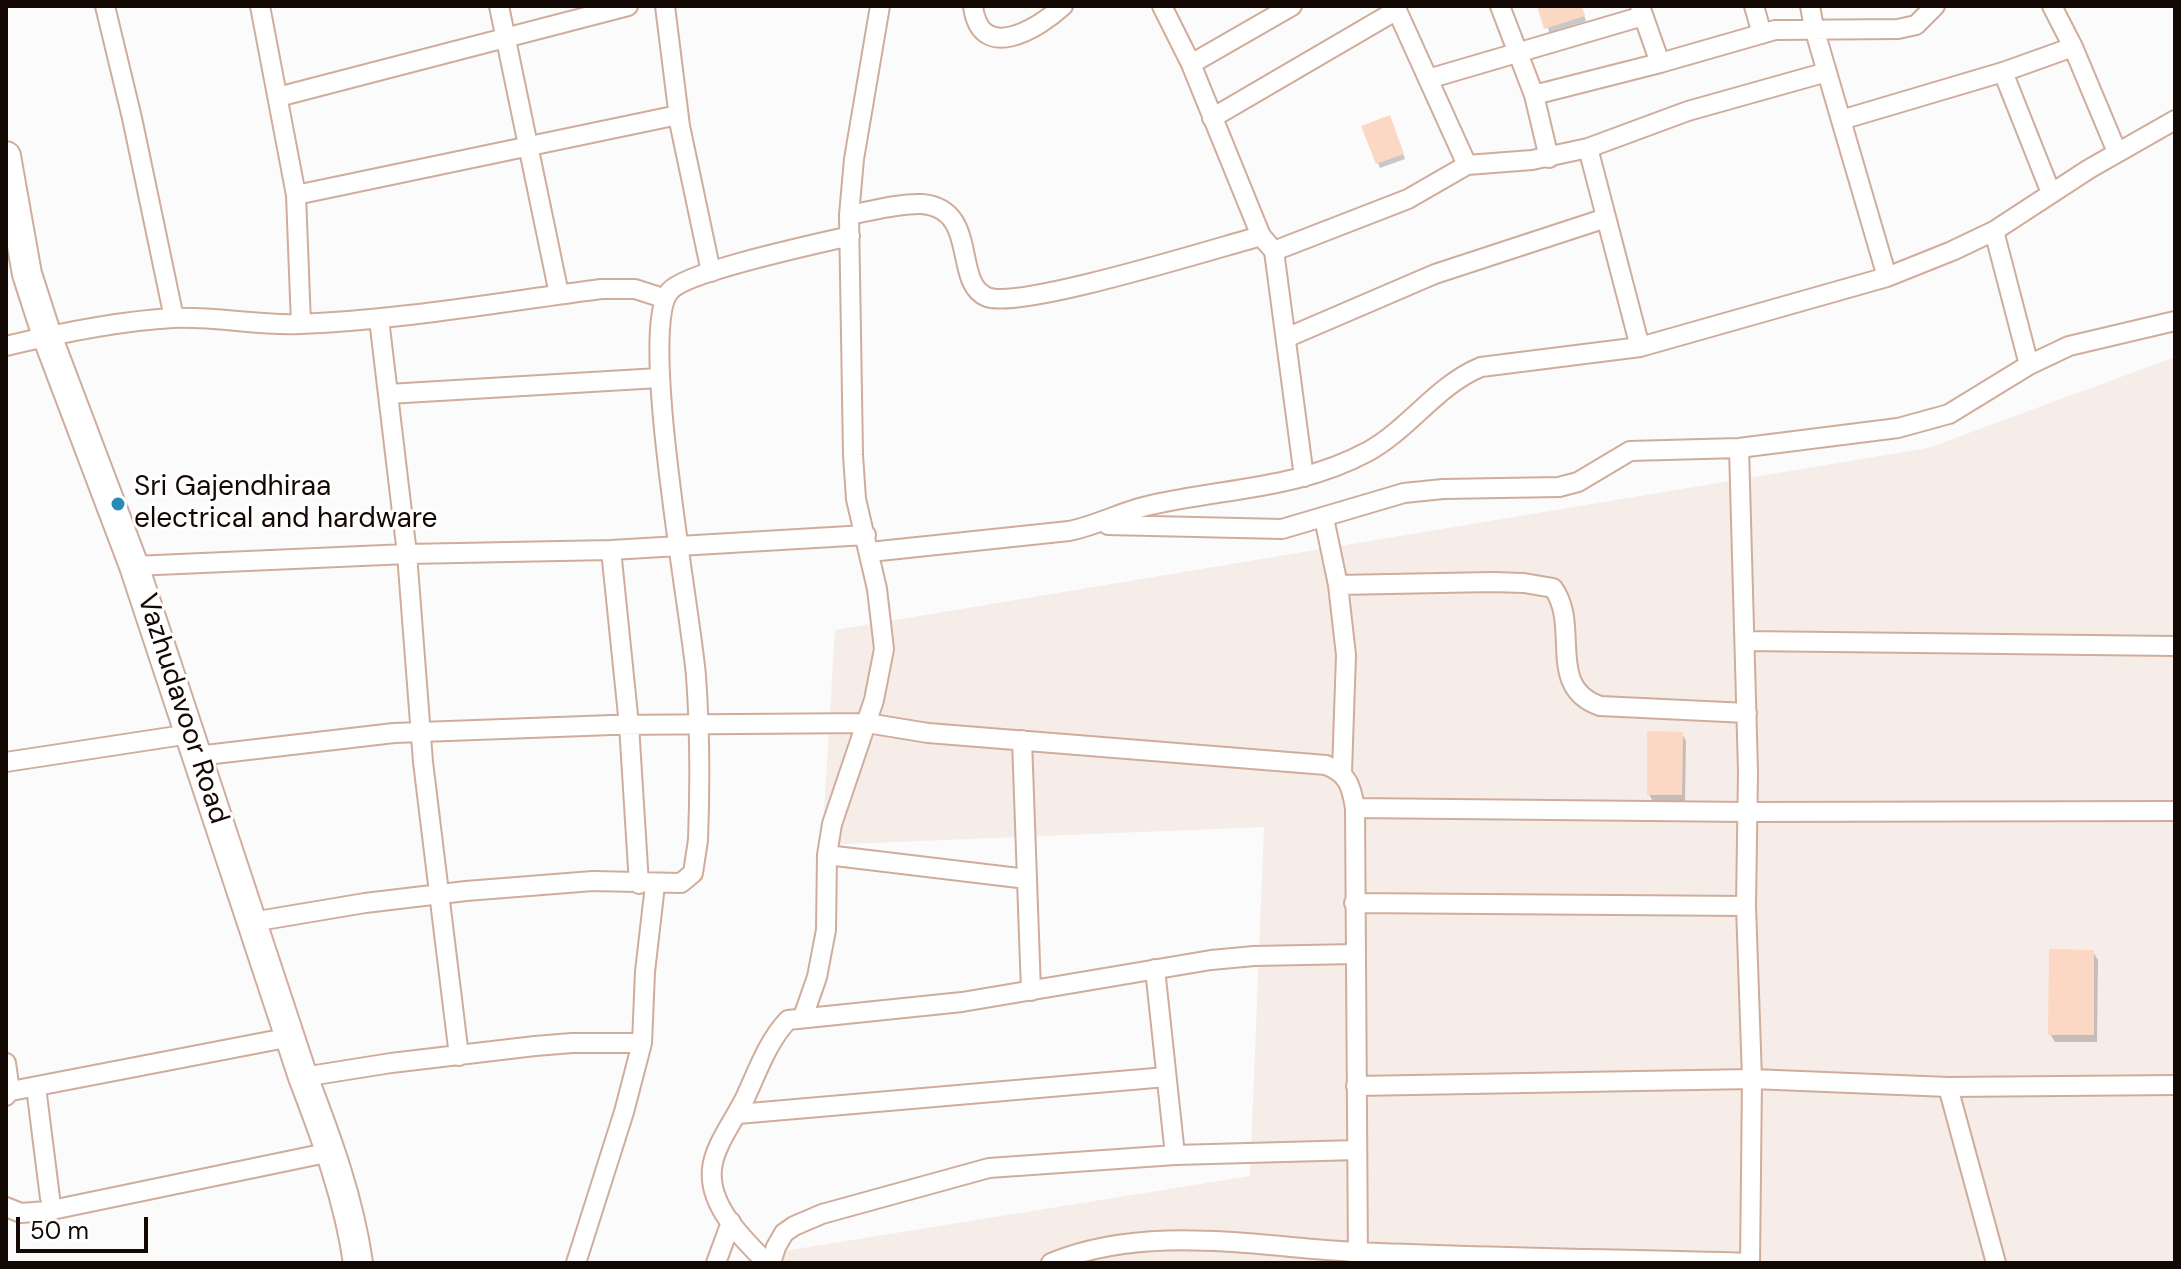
<!DOCTYPE html>
<html>
<head>
<meta charset="utf-8">
<style>
  body { margin:0 }
  #map { position:relative; width:2181px; height:1269px; overflow:hidden; background:#fbfbfb; font-family:"DM Sans",sans-serif }
  canvas { display:block }
  .frame { position:absolute; inset:0; border:8px solid #130803; pointer-events:none }
  .scale { position:absolute; left:16px; top:1217px; width:132px; height:36px; box-sizing:border-box; border:4px solid #130803; border-top:0; padding-left:10px; font-size:24px; line-height:28px; white-space:nowrap; color:#130803; -webkit-text-stroke:6px #fff; paint-order:stroke }
</style>
</head>
<body>
<div id="map">
<canvas width="2181" height="1269"></canvas>
<div class="frame"></div>
<div class="scale">50 m</div>
</div>
<script>
const g = document.querySelector('canvas').getContext('2d');
g.lineJoin = 'round';
function fillPath(path, color) { g.fillStyle = color; g.fill(path, 'evenodd'); }
function strokePath(path, color, width, dash) { g.strokeStyle = color; g.lineWidth = width; g.lineCap = dash ? 'butt' : 'round'; g.setLineDash(dash || []); g.stroke(path); }
function drawText(font, color, halo, rows, align = 'center') {
  g.font = font + ' "DM Sans",sans-serif'; g.lineWidth = 6; g.setLineDash([]); g.textBaseline = 'middle'; g.strokeStyle = halo; g.fillStyle = color; for (const [text, x, y, turn = 0] of rows) {
    g.save(); g.translate(x, y); g.rotate((+turn || 0) * Math.PI / 180); g.textAlign = isNaN(turn) ? turn : align; if (halo) g.strokeText(text, 0, 0); g.fillText(text, 0, 0); g.restore();
  }
}
fillPath(new Path2D(`
  M2175,357V1263H765V1254L1250,1176L1264,827L822,845L835,630L1928,448Z`), '#f6ede8');
fillPath(new Path2D(`
  M1544,6H1581L1586,21L1549,33Z
  M1392,122L1405,159L1380,168L1364,127Z
  M1682,734L1686,741L1685,803L1653,802L1649,794Z
  M2093,952L2098,960L2097,1042H2055L2050,1034Z`), '#0003');
fillPath(new Path2D(`
  M1537,6H1582L1585,16L1544,29Z
  M1390,115L1404,154L1376,164L1361,126Z
  M1647,731L1683,732L1682,795H1647Z
  M2049,949L2094,950V1035H2048Z`), '#fcd7c3');
const street = new Path2D(`
  M105,6L132,118L174,318
  M260,6L296,195L301,324
  M499,6L559,294
  M665,6L680,126L711,272
  M973,6C980,64 1038,29 1063,6
  M1162,6L1191,64L1261,236L1274,251L1304,477
  M1395,6L1467,165
  M1500,6L1534,95L1549,158
  M1640,6L1660,63
  M1754,6L1762,34
  M1810,6L1814,28L1887,277
  M2052,6L2073,47L2117,152
  M1191,64L1292,6
  M2003,72L2051,193
  M1428,79L1643,16
  M1534,95L1660,63L1775,30L1898,29L1916,25L1935,6
  M278,97L628,6
  M1212,118L1397,10
  M1841,120L2003,72L2073,47
  M1588,148L1640,347
  M296,195L678,115
  M849,215C872,211 898,203 922,204C980,209 952,283 987,297C1019,310 1216,248 1261,236
  M1994,231L2029,365
  M1274,251L1408,199L1467,165L1532,160L1588,148L1688,111L1827,72
  M379,319L407,554L423,762L459,1056
  M1286,338L1435,274L1606,218
  M6,346C60,333 118,321 173,318C216,316 258,326 300,324C401,320 501,302 601,289H635L663,298
  M388,394L659,378
  M1739,448L1748,772L1746,906L1752,1079L1750,1263
  M1324,518L1338,585L1346,655L1342,772
  M1108,525L1282,529L1404,493L1443,489L1559,487L1578,482L1630,451L1739,448L1898,428L1949,414L2029,365L2069,346L2175,321
  M611,550L629,725L639,884
  M870,552L1069,531C1098,525 1123,511 1151,505C1226,488 1299,489 1369,451C1410,428 1437,385 1481,367L1640,347L1887,277L1952,251L1994,231L2089,169L2175,120
  M134,566L407,554L611,550L866,535
  M1338,585L1492,582L1524,583L1553,588C1581,626 1545,687 1600,706L1747,713
  M1745,641L2175,646
  M1022,740L1031,991
  M197,756L394,733L612,725L867,723L928,733L1326,765C1348,774 1351,785 1355,808L1358,1263
  M6,762L190,734
  M1355,808L1747,812L2175,811
  M827,855L1027,879
  M1354,903L1746,906
  M252,922L365,903L466,891L593,881L681,883L693,873L698,840C700,786 700,730 696,676C691,613 637,326 670,291C687,271 817,244 850,236
  M1155,969L1175,1155
  M803,1017L817,977L826,930L827,855L832,824L874,700L884,649L877,589L856,499L853,455L849,215L854,159L880,6
  M6,1063L10,1091L6,1096
  M303,1077L391,1063L535,1046L572,1043H642
  M1356,1086L1752,1079L1948,1087L2175,1085
  M36,1087L50,1198
  M1948,1087L1996,1263
  M6,1092L291,1037
  M738,1114L1166,1077
  M6,1207L21,1213L47,1211L331,1152
  M576,1263L624,1112L642,1043L645,972L655,885
  M716,1263L731,1222
  M767,1263C744,1240 708,1206 712,1169C714,1145 736,1118 746,1096C758,1070 768,1041 788,1020L962,1002L1211,960L1254,956L1355,954
  M771,1263L776,1247L784,1233L794,1226L822,1214L989,1168L1175,1155L1357,1150
  M1051,1263C1147,1223 1257,1247 1357,1252C1488,1258 1619,1259 1750,1263`);
const primary = new Path2D(`
  M6,156L27,274L47,336L134,566L303,1077C326,1137 349,1199 358,1263`);
strokePath(street, '#d0ad9b', 22);
strokePath(primary, '#d0ad9b', 32);
strokePath(street, '#fff', 18);
strokePath(primary, '#fff', 28);
for (const [x, y, r, color] of [
  [118,504,8,"#288bb5"]
]) { const dot = new Path2D(); dot.arc(x, y, r, 0, 2 * Math.PI); g.fillStyle = color; g.fill(dot); strokePath(dot, '#fff', 3); }
drawText('28px', '#130803', '#fff', [
  ["Sri Gajendhiraa",134,488],
  ["electrical and hardware",134,520]
], 'left');
drawText('28px', '#130803', '#fff', [
  ["Vazhudavoor Road",182,709,72]
]);
</script>
</body>
</html>
